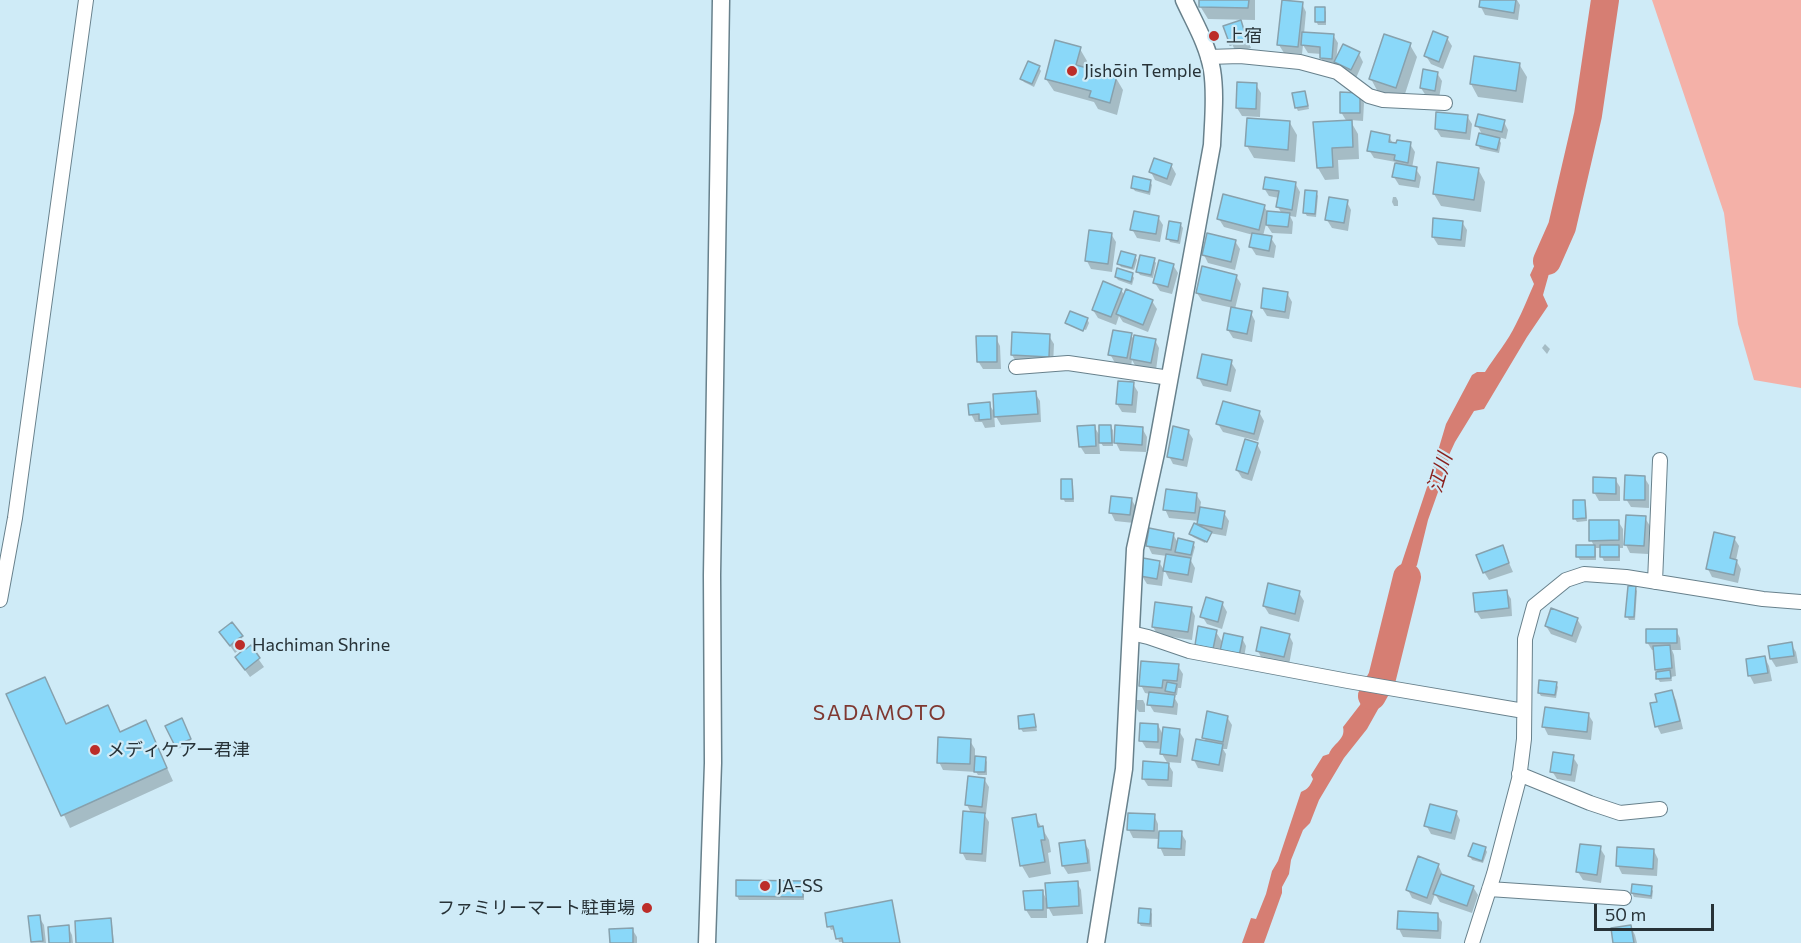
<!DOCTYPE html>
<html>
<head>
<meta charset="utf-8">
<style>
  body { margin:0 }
  #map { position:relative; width:1801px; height:943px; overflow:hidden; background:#cfebf7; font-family:Commissioner,sans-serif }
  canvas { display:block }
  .scale { position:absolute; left:1594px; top:904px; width:120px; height:27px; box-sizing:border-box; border:3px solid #273237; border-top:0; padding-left:8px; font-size:18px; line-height:21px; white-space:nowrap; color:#273237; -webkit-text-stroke:4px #cfebf7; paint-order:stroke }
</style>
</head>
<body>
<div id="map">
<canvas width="1801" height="943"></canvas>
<div class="scale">50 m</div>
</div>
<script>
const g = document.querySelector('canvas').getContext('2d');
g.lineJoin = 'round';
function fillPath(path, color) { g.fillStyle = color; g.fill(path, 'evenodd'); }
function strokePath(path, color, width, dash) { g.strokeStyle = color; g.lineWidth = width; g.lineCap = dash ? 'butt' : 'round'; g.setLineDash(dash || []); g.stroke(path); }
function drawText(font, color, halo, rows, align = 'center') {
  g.font = font + ' Commissioner,"Noto Sans JP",sans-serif'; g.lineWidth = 4.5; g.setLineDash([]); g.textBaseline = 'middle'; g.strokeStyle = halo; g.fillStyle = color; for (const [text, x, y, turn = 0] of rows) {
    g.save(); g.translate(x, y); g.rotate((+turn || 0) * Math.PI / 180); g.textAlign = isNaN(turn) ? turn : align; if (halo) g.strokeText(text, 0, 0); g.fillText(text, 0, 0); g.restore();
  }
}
fillPath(new Path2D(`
  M1652,0H1801V388L1754,380L1738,324L1724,213Z`), '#f4b1a8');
fillPath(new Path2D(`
  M1562,227L1543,295L1548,306L1527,337L1484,409L1474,411L1455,442L1449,455L1447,471L1443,478L1428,520L1417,565L1410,578L1400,613L1396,615L1389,609L1391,595L1429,481L1446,424L1472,375L1477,372H1485C1495,356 1508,341 1516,324C1523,311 1528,297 1534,284L1530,275L1549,234L1554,235Z
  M1362,691L1386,695L1367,729L1344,758L1319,800L1310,823L1303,830L1291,860L1289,874L1282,887V893L1264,943H1242L1251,918L1256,919L1266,894L1272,871L1278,861L1301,792C1308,789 1310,786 1313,779L1311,775L1323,756L1329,754C1333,743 1346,740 1343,727L1360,705L1362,700Z`), '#d67e73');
fillPath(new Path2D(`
  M1198,0H1255V20L1208,19L1200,6L1201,1Z
  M1482,0H1517L1520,5L1518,20L1485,15L1481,7Z
  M1302,4L1306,12L1304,34L1333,35L1338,43L1336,61L1359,54L1363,62L1356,78L1341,70L1336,63V66H1326L1321,58L1322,54L1308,53L1303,45L1302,54L1284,53L1279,45Z
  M1324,8L1326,12V25H1318L1316,21Z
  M1240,22L1251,48L1236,53L1225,27Z
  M1447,38L1452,46L1443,69L1431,64L1426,56Z
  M1410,45L1417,57L1403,100L1378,92L1371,79Z
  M1080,49L1087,61L1085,69L1116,78L1123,90L1117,115L1098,109L1094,102L1054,91L1046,79Z
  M1029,63L1039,68L1041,71L1034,87L1024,82L1022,79Z
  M1519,64L1527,77L1523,103L1478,97L1471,84Z
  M1437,73L1442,81L1439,98L1426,96L1421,88Z
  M1256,85L1261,93L1260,117L1242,116L1237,108Z
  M1305,92L1309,109L1298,111L1296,107Z
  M1359,95L1364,103L1363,121L1350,120L1358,134L1359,159L1338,160L1339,179L1325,180L1318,168L1347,122L1341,112Z
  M1467,116L1472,124L1470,140L1441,137L1436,129Z
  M1504,122L1508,130L1506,139L1498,137L1501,143L1499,153L1480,149L1478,145L1483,136L1477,125Z
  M1290,123L1297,135L1295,162L1254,158L1247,146Z
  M1389,136L1393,144H1410L1415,152L1412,168L1416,169L1421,177L1419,188L1399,185L1394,177L1396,162L1374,158L1369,150Z
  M1171,165L1176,174L1171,186L1155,180L1151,172Z
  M1478,169L1485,182L1481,212L1441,206L1434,194Z
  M1150,181L1152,185L1150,195L1135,191L1133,188Z
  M1295,183L1300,192L1296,217L1290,216L1293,222L1292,234L1272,233L1266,224L1263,236L1271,238L1276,246L1274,258L1256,255L1251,247L1253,235L1224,227L1219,219L1264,206L1268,213L1282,214L1278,207L1279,198L1269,196L1264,188Z
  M1316,192L1318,196L1316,217L1307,216L1305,213Z
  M1393,197H1396L1398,201V206H1394L1392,202Z
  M1347,202L1351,210L1348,231L1332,228L1327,220Z
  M1158,217L1163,225L1160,242L1137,238L1132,229Z
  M1462,222L1467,230L1465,247L1438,245L1433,237Z
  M1180,224L1183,228L1180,244L1170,242L1168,238Z
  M1111,234L1116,242L1112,272L1091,269L1087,261Z
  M1235,241L1240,249L1235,270L1208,263L1204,255Z
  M1135,256L1137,260L1134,270L1121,267L1119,264Z
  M1154,260L1156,263L1153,278L1140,275L1138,272Z
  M1173,265L1178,273L1172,294L1160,291L1155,283Z
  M1132,274L1134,278L1132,285L1118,280L1116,277Z
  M1236,276L1241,284L1235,309L1251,313L1255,321L1252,342L1233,338L1228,330L1233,308L1202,301L1197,293Z
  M1121,290L1125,296L1152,301L1157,309L1148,332L1123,322L1119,316L1116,325L1098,318L1093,310Z
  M1287,293L1292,302L1289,319L1267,316L1262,308Z
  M1071,312L1087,319L1089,323L1086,330L1067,323V325L1066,323Z
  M1013,334L1049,336L1054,344L1053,365L1017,363L1012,355Z
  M1131,335L1135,341L1155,340L1159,348L1156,370L1136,367L1132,360L1131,366L1115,363L1110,354Z
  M996,338L1000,346L1001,369H983L978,361Z
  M1545,344L1550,349L1547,354L1542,348Z
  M1231,362L1236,370L1231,392L1203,386L1199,378Z
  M1133,384L1138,392L1136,413L1122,412L1117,404Z
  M1035,393L1040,401L1041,422L1001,425L994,413L995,427L985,428L982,422H975L971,414L989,404L996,415Z
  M1259,412L1264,421L1258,441L1223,432L1218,424Z
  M1094,426L1101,438L1110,426L1113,430V446H1103L1099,440L1100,454H1085L1080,446Z
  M1142,428L1147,437L1146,452L1120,451L1116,443Z
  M1188,431L1193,439L1187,467L1173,464L1169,456Z
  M1257,444L1261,452L1252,481L1242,478L1237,470Z
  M1644,477L1649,485V508L1631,507L1626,499Z
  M1615,479L1620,487V501H1599L1594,492Z
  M1071,480L1073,484L1074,502H1065L1063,498Z
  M1196,494L1201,502L1200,509L1224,513L1229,521L1226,536L1209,533L1205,543L1193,537L1191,534L1201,529L1199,524V521L1169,518L1165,509Z
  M1131,499L1136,507L1134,523L1115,521L1111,513Z
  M1584,501L1586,505L1587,521L1577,522L1575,519Z
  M1645,518L1650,526L1648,554L1630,553L1626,545Z
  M1618,521L1623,529V548H1620V561H1604L1602,557V548H1596V560H1580L1578,557L1594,546L1591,540Z
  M1173,534L1178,543H1193L1195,547L1192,558L1189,557L1195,568L1192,583L1169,579L1165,571L1167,556L1152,554L1148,546Z
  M1734,538L1739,546L1736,560L1741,569L1738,583L1712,577L1708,569Z
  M1502,547L1513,572L1489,580L1484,572Z
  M1159,562L1164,570L1162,586L1147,584L1142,576Z
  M1635,588L1637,591L1635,620H1629L1627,616Z
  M1506,591L1511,599L1512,616L1481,619L1476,611Z
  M1299,593L1304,601L1299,622L1269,614L1264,606Z
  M1222,603L1227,612L1222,629L1207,624L1202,616Z
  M1191,608L1195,616L1192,640L1158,635L1153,627Z
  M1577,619L1582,627L1576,643L1551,634L1546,626Z
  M1676,630L1680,638L1681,650H1672L1674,655L1676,676L1671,677L1672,681L1660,682L1658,679V673L1656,669L1655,650H1652L1647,642Z
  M1216,632L1223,643L1242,638L1246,646L1243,663L1226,659L1219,648L1218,656L1201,653L1196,645Z
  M1289,635L1293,643L1289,665L1262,659L1258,651Z
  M241,637L246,645L243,647L246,651L250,647L264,667L250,677L242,666L243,653L240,649L235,653L226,640Z
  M1791,644L1796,652L1798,663L1776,667L1771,659L1769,647Z
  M1765,658L1769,666L1772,681L1754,684L1750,676L1747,660Z
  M1178,666L1183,674L1181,688H1178L1177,695H1173L1178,704L1177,715L1154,712L1149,704L1150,694L1145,693L1141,685Z
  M1556,683L1558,687L1556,698L1541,696L1539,693Z
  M51,691L67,725L114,719L121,733L152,735L173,781L70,828L8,695Z
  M1672,692L1676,700L1683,729L1661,734L1657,726L1659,703Z
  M1137,700H1143L1145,704V712H1139L1137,709Z
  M1588,714L1593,722L1591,740L1548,735L1544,727Z
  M1033,716L1035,719L1037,731L1023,732L1021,729Z
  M1227,717L1232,725L1227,749H1223L1226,754L1223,772L1198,768L1194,760L1207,743L1204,737Z
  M183,724L191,742L178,749L167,727Z
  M1158,725L1163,735L1179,731L1184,739L1181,763L1167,762L1173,772L1172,787L1148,786L1143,778L1168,764L1162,754V749L1146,748L1141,740Z
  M970,741L975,749V758H985L987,762V775H978L976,772L943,770L939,762Z
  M1573,757L1578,765L1575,782L1557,779L1552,771Z
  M984,779L989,787L986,814H984L989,822L986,862L966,860L962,852L971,813L967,805Z
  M1456,812L1460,820L1455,840L1431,834L1426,825Z
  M1154,815L1158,824V832L1181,833L1186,841L1185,856H1164L1160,847V839L1133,838L1129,830Z
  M1035,816L1049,840L1051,852L1048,853L1051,874L1029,878L1022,866Z
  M1084,842L1089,850L1091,871L1068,874L1063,866Z
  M1485,848L1487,852L1483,863L1472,860L1470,856Z
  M1600,848L1605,856L1601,883L1583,880L1578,872Z
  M1654,851L1658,859L1657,876L1622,874L1618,866Z
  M1438,865L1442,873L1441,876L1473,887L1478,895L1472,913L1440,902L1435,894L1431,905L1412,898L1408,890Z
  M738,881L802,882L804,886V900H739L737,896Z
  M1077,882L1081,890L1083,914L1053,916L1047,905V918H1031L1026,910L1042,891L1048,902Z
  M1651,888L1653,891L1652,899L1634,897L1632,893Z
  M891,902L900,943L839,942L836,929L831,930L829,926Z
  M1150,910L1152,914V927L1141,926L1139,923Z
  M1437,914L1442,922L1441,939L1403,937L1399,929Z
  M39,917L44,925L46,943L33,942Z
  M110,920L112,924L114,943H78Z
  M68,927L72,935L73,943H51Z
  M1631,927L1635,935L1637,943H1615Z
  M632,929L637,937V943H611Z`), '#0003');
strokePath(new Path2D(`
  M1547,261L1562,227L1588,115L1605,0
  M1372,696L1382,678L1407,577`), '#d67e73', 28);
const building = new Path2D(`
  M1199,0H1249L1248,8L1199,7Z
  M1282,0L1303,2L1298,47L1277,45Z
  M1480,0H1516L1514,13L1479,7Z
  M1315,7H1325V22H1315Z
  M1241,20L1247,40L1230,45L1223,26Z
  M1433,31L1448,37L1439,62L1424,56Z
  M1302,32L1334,34L1332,59L1320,58V47L1301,45Z
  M1384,34L1411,43L1396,88L1369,79Z
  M1055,40L1081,47L1076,65L1117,76L1110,103L1089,97L1091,91L1045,79Z
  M1343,44L1360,52L1351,70L1334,62Z
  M1474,56L1520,63L1516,91L1470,84Z
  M1028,61L1040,66L1032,84L1020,79Z
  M1423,69L1438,72L1435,91L1420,88Z
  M1237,82L1257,83L1256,109L1236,108Z
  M1305,91L1308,106L1295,108L1292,93Z
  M1340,92L1360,93V113H1340Z
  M1436,112L1468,115L1466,133L1435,129Z
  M1478,114L1505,120L1502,132L1475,126Z
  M1247,118L1290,121L1288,150L1245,146Z
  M1352,120L1353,147L1332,148L1333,167L1317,168L1313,122Z
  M1371,131L1390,135L1389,142L1396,143L1397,140L1411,142L1408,163L1394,160L1395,155L1367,151Z
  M1479,133L1500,138L1497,150L1476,145Z
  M1154,158L1172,164L1167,179L1149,172Z
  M1437,162L1479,168L1474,200L1433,194Z
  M1395,163L1417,167L1415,181L1392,177Z
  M1133,176L1151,180L1149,192L1131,188Z
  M1265,177L1296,182L1292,210L1276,207L1279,191L1263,189Z
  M1305,190L1317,191L1315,214L1303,213Z
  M1223,194L1265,205L1259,230L1217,219Z
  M1329,197L1348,200L1344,223L1325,220Z
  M1134,211L1159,216L1156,234L1130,230Z
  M1267,211L1290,213L1288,227L1266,225Z
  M1433,218L1463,221L1461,240L1432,237Z
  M1169,221L1181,223L1178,241L1166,239Z
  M1089,230L1112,233L1108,264L1085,261Z
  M1207,233L1236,240L1231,262L1202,255Z
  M1252,233L1272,236L1269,251L1249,247Z
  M1121,251L1136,255L1132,268L1117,264Z
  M1140,255L1155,258L1151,275L1136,272Z
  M1159,260L1174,264L1168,287L1153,283Z
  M1202,266L1237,275L1231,301L1196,293Z
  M1117,268L1133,273L1131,282L1115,277Z
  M1103,281L1122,289L1111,317L1092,310Z
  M1263,288L1288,292L1285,312L1261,308Z
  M1126,289L1153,300L1143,325L1116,314Z
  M1231,307L1252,311L1247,334L1227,330Z
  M1070,311L1088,318L1083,331L1065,323Z
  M1113,330L1132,333L1127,358L1108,355Z
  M1012,332L1050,334L1049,357L1011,355Z
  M1134,335L1156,339L1151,363L1130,359Z
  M976,336H997V362H977Z
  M1202,354L1232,360L1227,385L1197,378Z
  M1118,381L1134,382L1132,405L1116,404Z
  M1036,391L1038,414L994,417L993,394Z
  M1223,401L1260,411L1254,434L1216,424Z
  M990,402L991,419L979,420V414L969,415L968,404Z
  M1095,425L1096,446L1079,447L1077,426Z
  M1099,425H1111L1112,443H1099Z
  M1115,425L1143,427L1142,445L1114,443Z
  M1173,426L1189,430L1183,460L1167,457Z
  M1245,439L1258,443L1248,474L1236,470Z
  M1625,475L1645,476V500H1624Z
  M1593,477L1616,478V494L1593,493Z
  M1061,479H1072L1073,499H1061Z
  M1166,489L1197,493L1195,513L1163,510Z
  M1111,496L1132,498L1130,515L1109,513Z
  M1573,500H1585L1586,518L1573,519Z
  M1200,507L1225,511L1222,529L1197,524Z
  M1626,515L1646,516L1644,546L1624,545Z
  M1589,520H1619V540L1589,541Z
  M1194,523L1212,532L1207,542L1189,534Z
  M1149,528L1174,533L1171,550L1146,546Z
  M1714,532L1735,537L1730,558L1737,560L1734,575L1706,569Z
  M1178,538L1194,542L1191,555L1175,552Z
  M1503,545L1509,563L1483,573L1476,555Z
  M1576,545H1595V557H1576Z
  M1600,545H1619V557H1600Z
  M1166,554L1191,558L1188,575L1163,571Z
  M1143,558L1160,561L1157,579L1140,576Z
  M1268,583L1300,591L1295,614L1263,606Z
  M1628,586H1636L1634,617H1625Z
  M1507,590L1509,608L1475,612L1473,593Z
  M1206,597L1223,602L1218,622L1200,617Z
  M1155,602L1192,607L1188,632L1152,627Z
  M1551,608L1578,618L1572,636L1545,626Z
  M232,622L243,636L238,639L246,649L251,645L260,658L245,670L235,657L242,651L234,642L230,646L219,632Z
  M1198,626L1217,630L1213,649L1195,645Z
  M1261,627L1290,634L1284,657L1256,651Z
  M1646,629H1677V643H1646Z
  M1224,633L1243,637L1239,656L1220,651Z
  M1792,642L1794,656L1770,659L1768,646Z
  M1670,645L1672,668L1655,670L1653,646Z
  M1765,656L1768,673L1748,676L1746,659Z
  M1141,661L1179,664L1177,681L1163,680L1162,688L1139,686Z
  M1670,670L1671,678L1656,679V672Z
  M45,677L66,724L108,705L120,732L146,720L167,768L61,816L6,694Z
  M1539,680L1557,682L1555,695L1538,693Z
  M1167,682L1177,684L1175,693L1165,691Z
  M1672,690L1680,721L1655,727L1650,703L1657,702L1655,694Z
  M1149,692L1175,695L1173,707L1147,705Z
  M1545,707L1589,713L1587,732L1542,727Z
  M1207,711L1228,716L1223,742L1202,738Z
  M1034,714L1036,727L1019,729L1018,716Z
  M182,718L191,739L175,746L165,726Z
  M1140,723L1158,724V742L1139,741Z
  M1163,727L1180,729L1177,756L1160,754Z
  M938,737L971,739L970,764L937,763Z
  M1196,739L1223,744L1219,765L1192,760Z
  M1553,752L1574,755L1571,775L1550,772Z
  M975,756L986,757L985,772H974Z
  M1143,761L1169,763L1168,780L1142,779Z
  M968,776L985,778L982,807L965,805Z
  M1430,804L1457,811L1451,833L1424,826Z
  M963,811L985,813L982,854L960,853Z
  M1128,813L1155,814L1154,831L1127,830Z
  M1036,814L1038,827L1043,826L1045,840H1041L1045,862L1020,866L1012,818Z
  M1159,831H1182L1181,849L1158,848Z
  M1085,840L1088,863L1062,866L1059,843Z
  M1473,843L1486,847L1482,861L1468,856Z
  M1580,844L1601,846L1597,875L1576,872Z
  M1617,847L1654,849L1653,869L1616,866Z
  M1418,856L1439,864L1427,898L1406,890Z
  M1441,874L1474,886L1467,906L1433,894Z
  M736,880L803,881V897L736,896Z
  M1078,881L1079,906L1047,908L1045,883Z
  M1632,884L1652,886L1651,896L1631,893Z
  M1043,890V910H1025L1023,891Z
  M892,900L900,943H843L842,938L836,939L833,926L827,927L825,913Z
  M1139,908L1151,909L1150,924L1138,923Z
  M1398,911L1438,913V931L1397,929Z
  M40,915L43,941L31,942L28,916Z
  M111,918L113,943H76L75,921Z
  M69,925L70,943H49L48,927Z
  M1631,925L1634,943H1613L1611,928Z
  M633,928V943H610L609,929Z`);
fillPath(building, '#8ad8f9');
strokePath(building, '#87a1ad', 1.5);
const minor = new Path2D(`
  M1208,57L1240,56L1300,62L1337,72L1369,96L1383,100L1445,103
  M1016,367L1068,363L1170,378
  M1655,582L1660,460
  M0,600L15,518L86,0
  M1131,633L1148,637L1189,651L1348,681L1524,711
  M1519,774L1590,803L1620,813L1660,809
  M1489,889L1624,898
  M1472,943L1494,874L1519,779L1524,739L1525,639L1534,606L1566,580L1584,574L1626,577L1763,599L1801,602`);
const tertiary = new Path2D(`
  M707,943L713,763L712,575L721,0
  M1096,943L1124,769L1135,549L1156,453L1212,145C1213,120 1216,94 1212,70C1208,45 1194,22 1184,0`);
strokePath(minor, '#68818c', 16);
strokePath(tertiary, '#68818c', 19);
strokePath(minor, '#fff', 14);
strokePath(tertiary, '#fff', 16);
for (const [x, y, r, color] of [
  [1214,36,6,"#bc2d29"],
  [1072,71,6,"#bc2d29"],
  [240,645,6,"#bc2d29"],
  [95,750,6,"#bc2d29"],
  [765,886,6,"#bc2d29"],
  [647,908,6,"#bc2d29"]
]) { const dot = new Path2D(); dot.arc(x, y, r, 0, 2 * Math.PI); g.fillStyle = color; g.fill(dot); strokePath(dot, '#cfebf7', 2); }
drawText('18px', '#273237', '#cfebf7', [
  ["上宿",1226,36],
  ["Jishōin Temple",1084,71],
  ["Hachiman Shrine",252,645],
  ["メディケアー君津",107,750],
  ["JA-SS",777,886],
  ["ファミリーマート駐車場",635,908,"right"]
], 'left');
drawText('italic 20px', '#891f1c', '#cfebf7', [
  ["江川",1440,473,-73]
]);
g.letterSpacing = '1.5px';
drawText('21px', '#7f3831', '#cfebf7', [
  ["SADAMOTO",880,713]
]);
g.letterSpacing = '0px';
</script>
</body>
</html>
